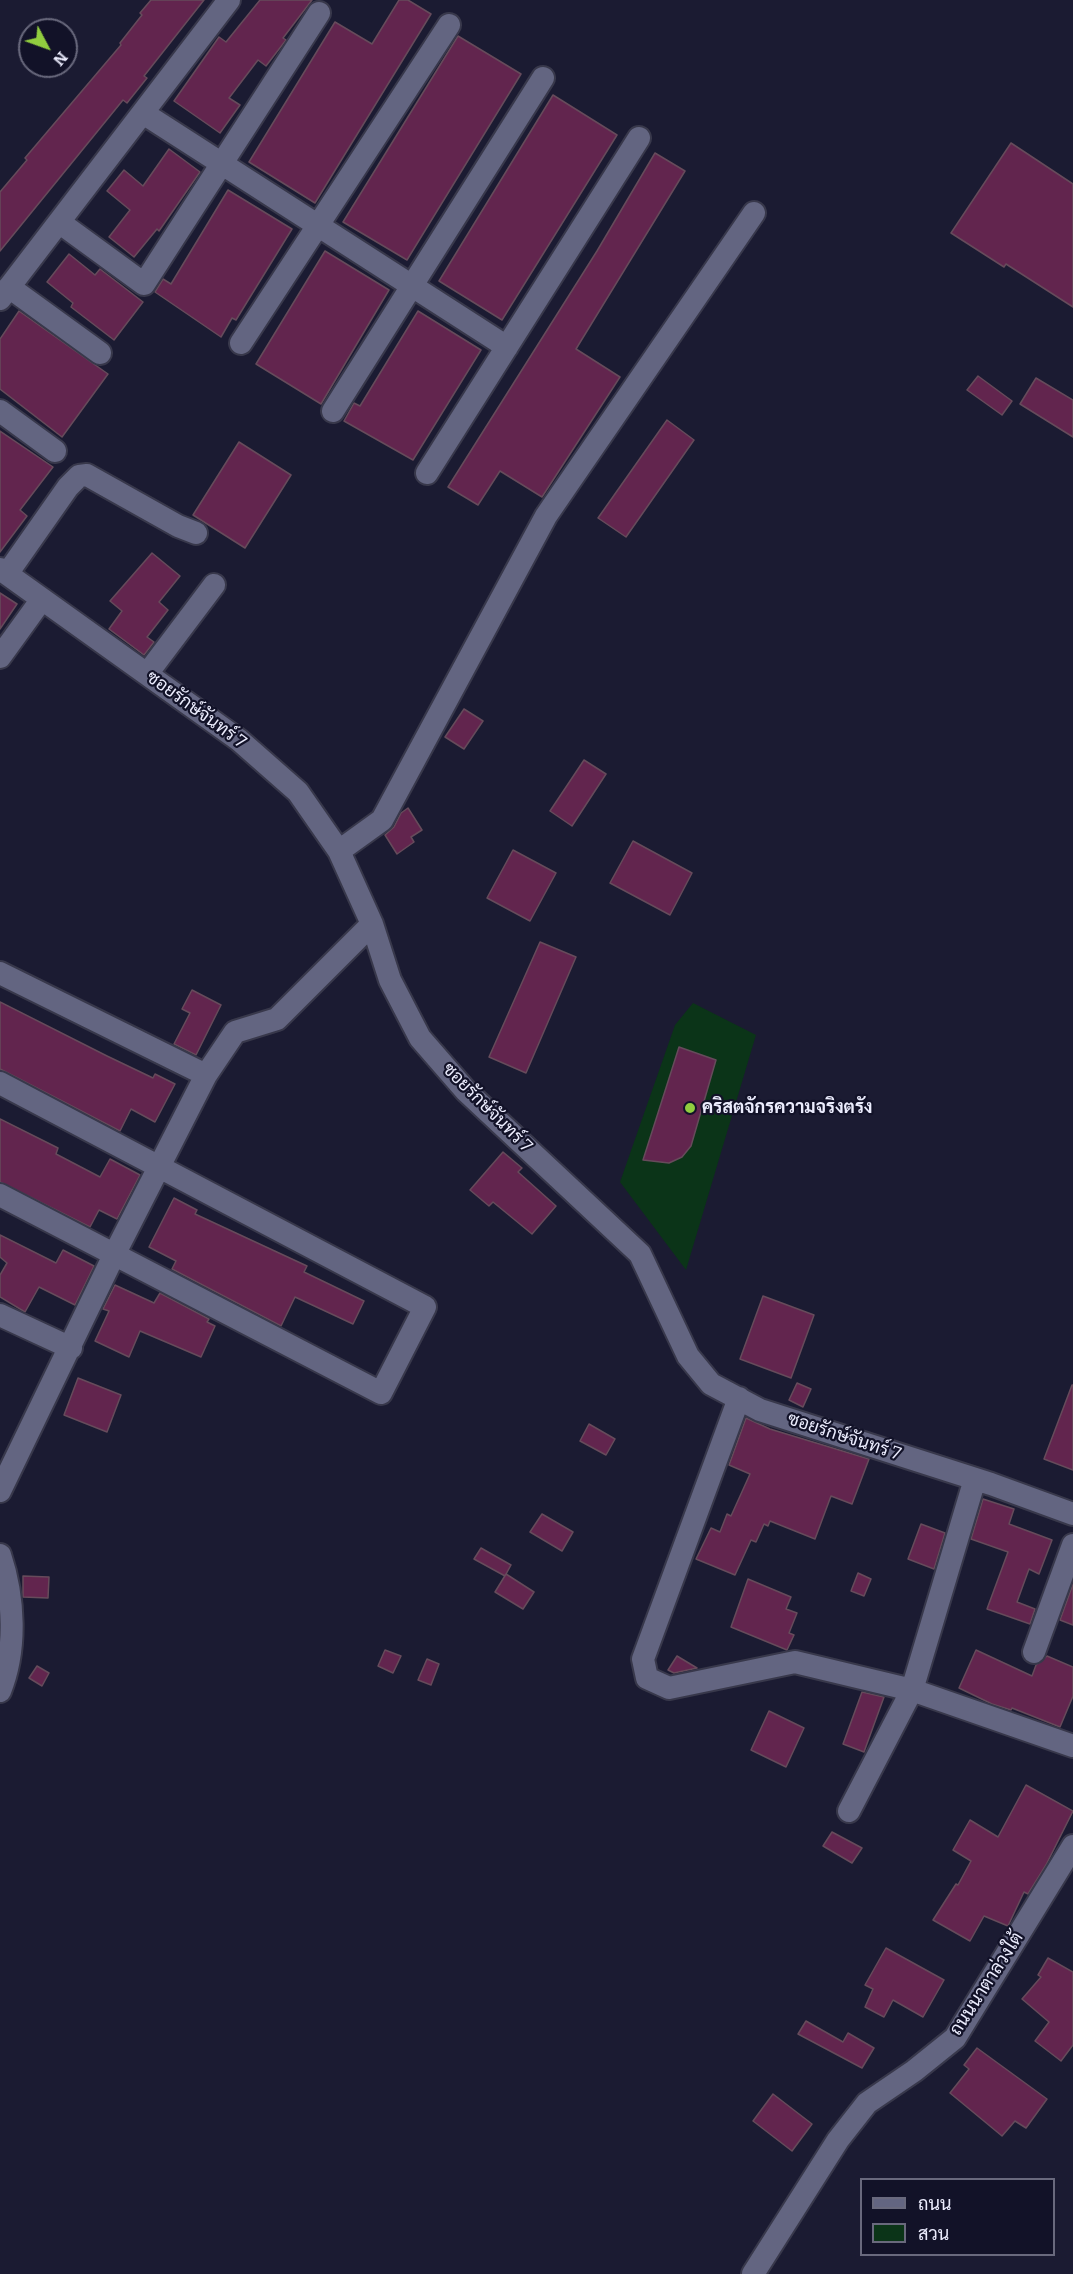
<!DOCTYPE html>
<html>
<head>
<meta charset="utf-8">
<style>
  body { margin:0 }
  #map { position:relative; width:1073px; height:2274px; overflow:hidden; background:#1b1b32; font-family:Bitter,Sarabun,serif }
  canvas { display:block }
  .legend { position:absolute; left:860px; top:2178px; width:195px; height:78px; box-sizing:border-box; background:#121228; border:2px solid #69697d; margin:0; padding:8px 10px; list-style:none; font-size:18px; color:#ebecfd }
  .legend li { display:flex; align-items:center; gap:12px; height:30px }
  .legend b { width:30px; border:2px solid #69697d }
  .north { position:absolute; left:18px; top:18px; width:60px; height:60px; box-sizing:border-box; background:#121228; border:2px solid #69697d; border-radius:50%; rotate:131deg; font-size:16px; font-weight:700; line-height:24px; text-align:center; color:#ebecfd }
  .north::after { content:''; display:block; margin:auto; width:21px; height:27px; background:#91cd3f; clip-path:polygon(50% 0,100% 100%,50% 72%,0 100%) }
</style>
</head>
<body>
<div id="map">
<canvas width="1073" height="2274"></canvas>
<ul class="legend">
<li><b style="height:8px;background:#636581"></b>ถนน</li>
<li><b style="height:16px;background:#0b3418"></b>สวน</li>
</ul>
<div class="north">N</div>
</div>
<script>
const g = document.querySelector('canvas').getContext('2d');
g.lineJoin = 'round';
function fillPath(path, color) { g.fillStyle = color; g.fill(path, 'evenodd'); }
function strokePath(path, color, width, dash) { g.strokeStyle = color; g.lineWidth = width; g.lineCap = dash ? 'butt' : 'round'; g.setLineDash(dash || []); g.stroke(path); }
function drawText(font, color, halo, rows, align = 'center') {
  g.font = font + ' Bitter,Sarabun,serif'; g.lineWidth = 4.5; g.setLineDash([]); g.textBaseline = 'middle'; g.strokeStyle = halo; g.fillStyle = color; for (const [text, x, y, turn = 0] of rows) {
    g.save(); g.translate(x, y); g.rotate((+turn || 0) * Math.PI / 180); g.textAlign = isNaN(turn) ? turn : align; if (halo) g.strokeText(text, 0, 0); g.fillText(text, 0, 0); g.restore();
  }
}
fillPath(new Path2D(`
  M693,1003L756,1035L686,1270L620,1182L675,1025Z`), '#0b3418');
const building = new Path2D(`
  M151,0H204L144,76L147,78L127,103L123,100L0,251V192L27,160L25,158L121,45L120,43L142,15L140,13Z
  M260,0H312L283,38L286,40L266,66L258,60L229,98L240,105L220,133L174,101L219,37L226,42Z
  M399,0H408L431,14L315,203L249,162L335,22L372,44Z
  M458,36L521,74L407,260L343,222Z
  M553,95L617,135L502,320L439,281Z
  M1011,143L1073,184V307L1006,264L1004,267L951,233Z
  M169,149L200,172L159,231L157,229L134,257L109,237L130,210L107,191L124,170L143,186Z
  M655,153L685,171L576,349L620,377L542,497L500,471L478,505L448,487L597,251Z
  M228,190L292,229L236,320L232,318L221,337L155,292L163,279L171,284Z
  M325,251L389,290L321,404L256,364Z
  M69,254L95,275L100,269L143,302L114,340L71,307L73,303L47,282Z
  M19,311L108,374L62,437L0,389V339Z
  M418,311L481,350L413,460L344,421L354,403L360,406Z
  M978,376L1012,401L1002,415L967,390Z
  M1036,378L1073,400V437L1020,404Z
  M667,420L694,440L626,537L598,518Z
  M0,431L53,467L20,510L27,516L0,552Z
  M239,442L291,475L245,548L193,515Z
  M152,553L180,576L159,602L168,610L147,637L154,642L144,655L109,629L122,611L110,601Z
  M0,593L17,604L0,629Z
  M464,709L483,721L464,749L445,737Z
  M584,760L606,774L572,826L550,811Z
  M408,808L422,830L411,837L414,842L397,854L385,835L394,827L401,813Z
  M633,841L692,873L670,915L610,883Z
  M513,850L556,873L530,921L487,898Z
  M540,942L576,957L526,1073L489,1057Z
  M192,990L221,1005L196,1055L174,1044L190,1013L182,1009Z
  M0,1002L107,1056L153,1078L155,1074L175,1084L155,1122L131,1109L120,1131L0,1069Z
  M679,1047L716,1060L691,1146L682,1157L669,1163L643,1160Z
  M0,1119L58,1148L56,1154L100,1177L110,1159L140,1175L117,1219L99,1210L90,1227L0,1182Z
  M503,1152L522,1168L518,1172L556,1206L532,1234L493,1202L489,1206L470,1190Z
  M174,1198L197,1210L195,1214L307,1266L304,1272L364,1301L353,1324L295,1297L281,1326L172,1269L176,1261L149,1247Z
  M0,1235L56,1263L63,1250L94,1266L75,1305L39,1287L25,1312L0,1297V1275L7,1263L0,1257Z
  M115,1285L154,1303L160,1293L209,1319L207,1322L215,1326L201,1357L140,1331L129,1357L95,1341L109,1311L103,1309Z
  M763,1296L814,1315L791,1378L740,1359Z
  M78,1378L121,1395L107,1432L64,1415Z
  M797,1383L811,1389L803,1407L789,1400Z
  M1072,1385H1073V1470L1044,1459Z
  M746,1418L770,1429L869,1459L852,1504L831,1496L815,1539L770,1521L768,1526L764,1524L756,1542L751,1540L735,1575L696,1559L711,1528L720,1532L727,1514L731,1516L750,1474L729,1465Z
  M589,1424L615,1439L606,1455L580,1441Z
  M983,1499L1014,1509L1009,1524L1052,1540L1039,1574L1029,1569L1017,1602L1035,1609L1030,1624L987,1609L1008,1552L971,1539Z
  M542,1514L573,1532L562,1551L530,1532Z
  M921,1524L945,1533L934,1569L908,1559Z
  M481,1548L511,1565L505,1576L474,1559Z
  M858,1573L871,1579L864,1596L851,1591Z
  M506,1574L534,1592L523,1609L495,1592Z
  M23,1576L49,1577L48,1598L23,1597Z
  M748,1579L791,1597L786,1609L797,1613L789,1633L794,1635L787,1650L731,1627Z
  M1073,1584V1625L1060,1620Z
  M385,1650L401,1656L393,1673L378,1666Z
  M976,1650L1032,1676L1036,1665L1047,1656L1073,1667V1696L1060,1727L1012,1708L1011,1710L992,1704L959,1688Z
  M677,1656L697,1668L674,1673L668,1670Z
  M427,1659L439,1664L431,1685L418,1680Z
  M37,1666L49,1673L42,1686L29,1678Z
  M862,1692L884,1697L864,1752L843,1744Z
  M769,1711L804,1728L786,1767L751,1750Z
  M1026,1785L1073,1811L1046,1865L1028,1894L1024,1892L1008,1926L984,1916L970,1941L933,1920L956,1884L958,1885L971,1861L953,1850L970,1820L998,1837Z
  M832,1832L862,1848L852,1863L823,1846Z
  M886,1948L944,1980L923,2017L893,2000L884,2017L865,2007L873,1989L865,1985Z
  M1048,1958L1073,1972V2045L1061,2061L1035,2041L1049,2022L1022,1999L1041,1977L1038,1975Z
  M806,2021L843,2042L848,2033L874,2048L862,2068L798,2034Z
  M977,2048L1047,2099L1026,2128L1015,2121L1002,2136L950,2093L969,2069L964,2065Z
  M773,2094L812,2124L792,2151L753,2121Z`);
fillPath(building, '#62254e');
strokePath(building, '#664b5b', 1.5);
const minor = new Path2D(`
  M143,113L507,347
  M59,222L144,284L319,13
  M9,287L100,353
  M0,299L229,0
  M241,343L449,25
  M0,411L55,451
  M333,411L543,78
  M427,473L639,138
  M0,569L239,740L298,792L339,851L372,924L390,980L420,1038L466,1091L640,1254L688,1356L711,1384L760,1410L991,1484L1073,1514
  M7,574L68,487L79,476L87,475L178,526L196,533
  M0,657L42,599
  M147,674L214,585
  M339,851L382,820L546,516L754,213
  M0,973L206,1075
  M0,1083L425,1307L381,1393L0,1195
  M0,1315L71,1348
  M739,1398L643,1659L647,1678L669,1688L795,1662L912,1690L1073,1746
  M0,1491L114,1255L206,1075L235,1032L277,1019L372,924
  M0,1555C14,1597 17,1649 0,1691
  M1034,1652L1073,1545
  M849,1811L912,1690L975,1479
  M753,2274L838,2140L867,2103L914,2071L955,2038L1073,1846`);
strokePath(minor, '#38384b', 26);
strokePath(minor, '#636581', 22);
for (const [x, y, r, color] of [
  [690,1108,6,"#91cd3f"]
]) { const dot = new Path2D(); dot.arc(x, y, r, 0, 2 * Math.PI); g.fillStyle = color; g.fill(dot); strokePath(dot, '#121228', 2); }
drawText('18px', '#ebecfd', '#121228', [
  ["ซอยรักษ์จันทร์ 7",196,710,36],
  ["ซอยรักษ์จันทร์ 7",487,1108,45],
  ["ซอยรักษ์จันทร์ 7",844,1437,18],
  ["ถนนนาตาล่วงใต้",987,1984,-57]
]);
drawText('bold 18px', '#ebecfd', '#121228', [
  ["คริสตจักรความจริงตรัง",702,1108]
], 'left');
</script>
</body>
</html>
